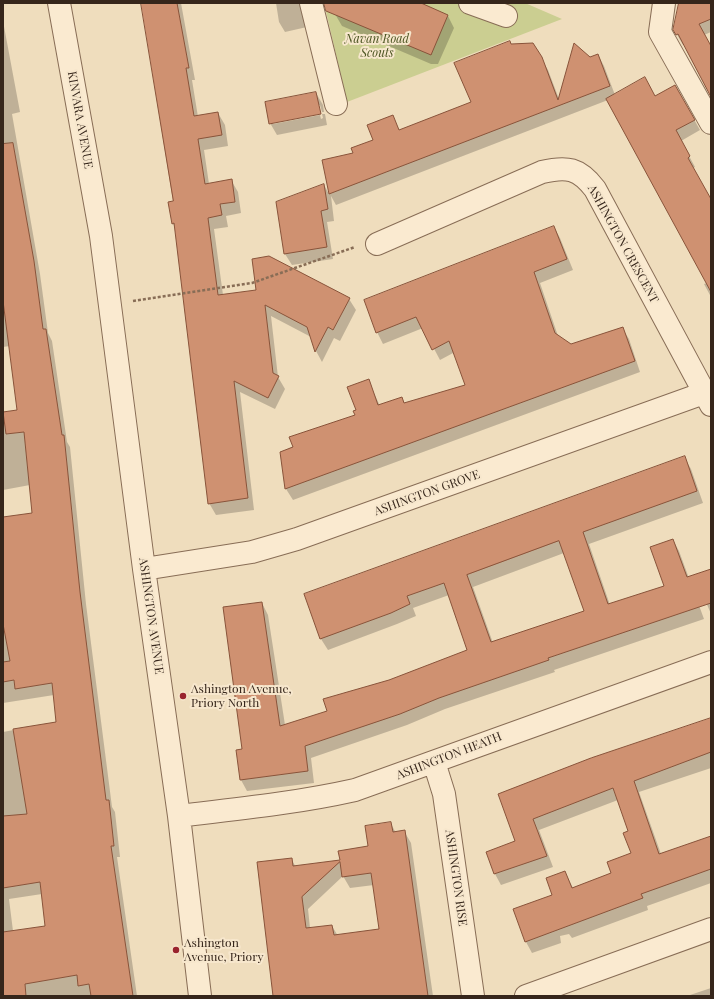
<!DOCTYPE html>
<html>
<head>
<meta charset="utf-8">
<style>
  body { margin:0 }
  #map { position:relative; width:714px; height:999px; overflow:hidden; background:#efddbd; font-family:"Playfair Display",serif }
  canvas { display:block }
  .frame { position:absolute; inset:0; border:4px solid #36261b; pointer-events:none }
</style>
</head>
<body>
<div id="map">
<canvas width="714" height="999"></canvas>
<div class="frame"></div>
</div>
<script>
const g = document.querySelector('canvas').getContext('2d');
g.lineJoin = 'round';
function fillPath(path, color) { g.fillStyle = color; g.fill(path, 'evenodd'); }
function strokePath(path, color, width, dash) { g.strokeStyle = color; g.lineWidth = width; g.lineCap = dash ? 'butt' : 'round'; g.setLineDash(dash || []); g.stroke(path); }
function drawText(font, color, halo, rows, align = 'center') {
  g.font = font + ' "Playfair Display",serif'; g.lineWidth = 4; g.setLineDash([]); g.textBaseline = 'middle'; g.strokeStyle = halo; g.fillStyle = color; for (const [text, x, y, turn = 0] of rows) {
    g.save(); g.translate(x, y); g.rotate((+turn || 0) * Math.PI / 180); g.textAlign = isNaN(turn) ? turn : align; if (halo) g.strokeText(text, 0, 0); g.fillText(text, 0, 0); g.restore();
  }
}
fillPath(new Path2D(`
  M324,3H525L562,19L347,102Z`), '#cbce91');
fillPath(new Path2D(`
  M142,3H181L195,80H192L198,117L218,113L225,125L228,146L204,150L209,184L231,180L238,192L241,213L226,216L228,227L214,229L223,295L349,299L356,310L340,341L334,338L322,362L316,351L311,337L271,316L278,377L285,389L275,409L240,392L254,510L216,515L209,503L176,229L173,224L174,202Z
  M276,3H303L307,27L285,32L279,22Z
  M340,3H418L448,16L454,28L438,64H431L342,26L335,14Z
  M680,3H711V32L704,35L711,47V95L685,44L683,45L674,29Z
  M3,21L20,112L12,114L40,274L48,333L52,341L67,442L70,447L86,604L112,807L115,812L120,857H117L137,996H3V732L57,722L54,695L3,703V518L34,513L30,485L3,490V412L18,411L10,346L3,347ZM42,894L46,927L13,931L9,899Z
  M532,44L548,70L559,99L589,58L598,55L604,66L615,95L655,97L675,86L700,130L681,141L695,167L693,168L711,200V297L704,284L707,283L608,100L336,205L331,196L334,221L327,222L333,259L292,265L285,254L324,185L329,194L355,154L374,141L392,117L400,131L472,103L511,45Z
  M316,93L323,105L324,112H322L320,105H318L273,122V124L320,115L321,119L323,118L322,114H325L327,125L277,135L270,123Z
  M554,227L560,238L573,270L540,283L558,336L571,346L622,328L629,339L640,372L293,500L286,489L281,452L356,416L368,380L380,406L402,398L405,404L467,385L455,352L440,360L423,328L383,344L377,332Z
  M684,457L691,469L703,503L589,544L610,605L666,586L673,540L679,551L704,619L554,670L555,672L445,709L407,725L311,758L314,783L247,791L241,780L243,750L262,603L268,615L285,725L328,711L390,681L469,651L449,595L413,608L416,616L397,624L328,650L321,639L305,595ZM564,553L585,612L493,643L473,587Z
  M711,567V614L703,595Z
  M711,719V768L639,792L661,854L711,837V883L647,906L648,910L572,938L569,934L560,936L561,943L532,953L526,942L514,910L553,895L565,872L573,888L612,873L632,854L629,832L618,800L539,830L553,867L501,885L495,874L487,852L517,842L500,794Z
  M391,824L396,833L404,831L411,843L433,996H274L291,859L296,867L341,861L369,847ZM343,876L350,888L374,885L380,930L338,936L332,926L310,928L308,909Z
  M711,988V996H687Z`), '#0003');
const building = new Path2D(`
  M141,3H177L189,68H186L194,116L218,112L222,135L198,139L205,184L232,179L235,202L220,204L222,215L208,218L218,295L256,290L252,259L269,256L350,298L333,330L328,327L315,352L307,327L265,305L273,373L279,376L268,398L234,381L248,498L208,504L174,223L172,224L168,202L173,201Z
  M324,3H421L448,15L431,55L326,11Z
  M679,3H711V19L699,24L711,46V97L678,34L676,35L673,30Z
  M510,41L511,44L533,43L542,57L558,100L574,43L590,57L598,54L610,86L329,194L322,160L353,153L351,148L373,140L367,125L393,115L399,130L471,102L454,63Z
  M645,77L655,96L675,85L695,120L676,130L690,156L688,158L711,199V292L606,99Z
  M316,92L321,114L269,124L265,102Z
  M13,143L34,261L43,329H46L62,435H64L80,592L106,800H109L114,846H111L133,996H91L89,984L78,986L77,975L25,984L26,996H3V932L45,926L40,882L3,888V816L27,814L13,729L56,722L52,683L15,689L14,680L3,682V662L10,661L3,624V517L32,513L24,432L6,434L3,412L17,410L3,301V144Z
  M324,184L328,209L321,211L327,247L284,254L276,202Z
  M554,226L567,259L534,272L555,333L571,344L623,327L635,361L285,489L280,452L293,447L289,437L355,415L353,411L356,410L347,387L369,379L378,405L402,397L404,403L465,385L449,341L432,350L416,317L376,333L364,300Z
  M685,456L697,491L583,532L608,604L664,586L650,547L673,539L687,577L711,569V603L548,658L549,660L439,698L400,714L305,746L308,771L240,780L236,750L242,749L223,607L262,602L280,726L327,711L323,699L389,680L467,650L444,583L407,596L410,604L391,613L320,639L304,594ZM559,541L584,611L491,642L467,575Z
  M711,718V752L634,781L659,854L711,836V869L641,894L643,898L525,942L513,909L552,895L546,878L565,871L572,888L611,873L607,862L631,853L623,833L628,831L613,788L533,819L547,856L494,874L486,852L515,841L498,794L591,758Z
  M391,822L393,832L405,830L428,996H273L257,862L292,858L293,866L340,860L338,851L368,846L365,826ZM340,862L342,877L371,873L379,929L334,935L332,925L306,928L302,897Z`);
fillPath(building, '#cf9171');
strokePath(building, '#88533a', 1);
const minor = new Path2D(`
  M59,3L101,236L144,569L179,816L200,996
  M311,3L336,104
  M470,3L506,16
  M664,3L660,32L711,123
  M377,244L542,172C567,166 579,168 595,189L711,405
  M144,569L252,552L297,539L704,393
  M434,762L444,794L473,996
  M179,816C238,809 297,803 355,790L711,662
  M526,996L711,929`);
strokePath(minor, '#886d56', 24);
strokePath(new Path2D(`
  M133,301L252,283L355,247`), '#886d56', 2.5, [3, 2]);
strokePath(minor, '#faead0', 22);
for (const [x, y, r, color] of [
  [183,696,4,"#99232d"],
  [176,950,4,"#99232d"]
]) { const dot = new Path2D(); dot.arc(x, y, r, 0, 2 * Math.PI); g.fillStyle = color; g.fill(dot); strokePath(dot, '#f7e7cd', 1.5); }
drawText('italic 12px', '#4b5421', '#f7e7cd', [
  ["Navan Road",377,39],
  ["Scouts",377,53]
]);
drawText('12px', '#36261b', '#f7e7cd', [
  ["KINVARA AVENUE",80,120,80],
  ["ASHINGTON CRESCENT",623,244,61],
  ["ASHINGTON GROVE",427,493,-20],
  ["ASHINGTON AVENUE",151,616,82],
  ["ASHINGTON HEATH",449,756,-21],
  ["ASHINGTON RISE",456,878,82]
]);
drawText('12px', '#36261b', '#f7e7cd', [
  ["Ashington Avenue,",191,689],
  ["Priory North",191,703],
  ["Ashington",184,943],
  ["Avenue, Priory",184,957]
], 'left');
</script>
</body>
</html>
